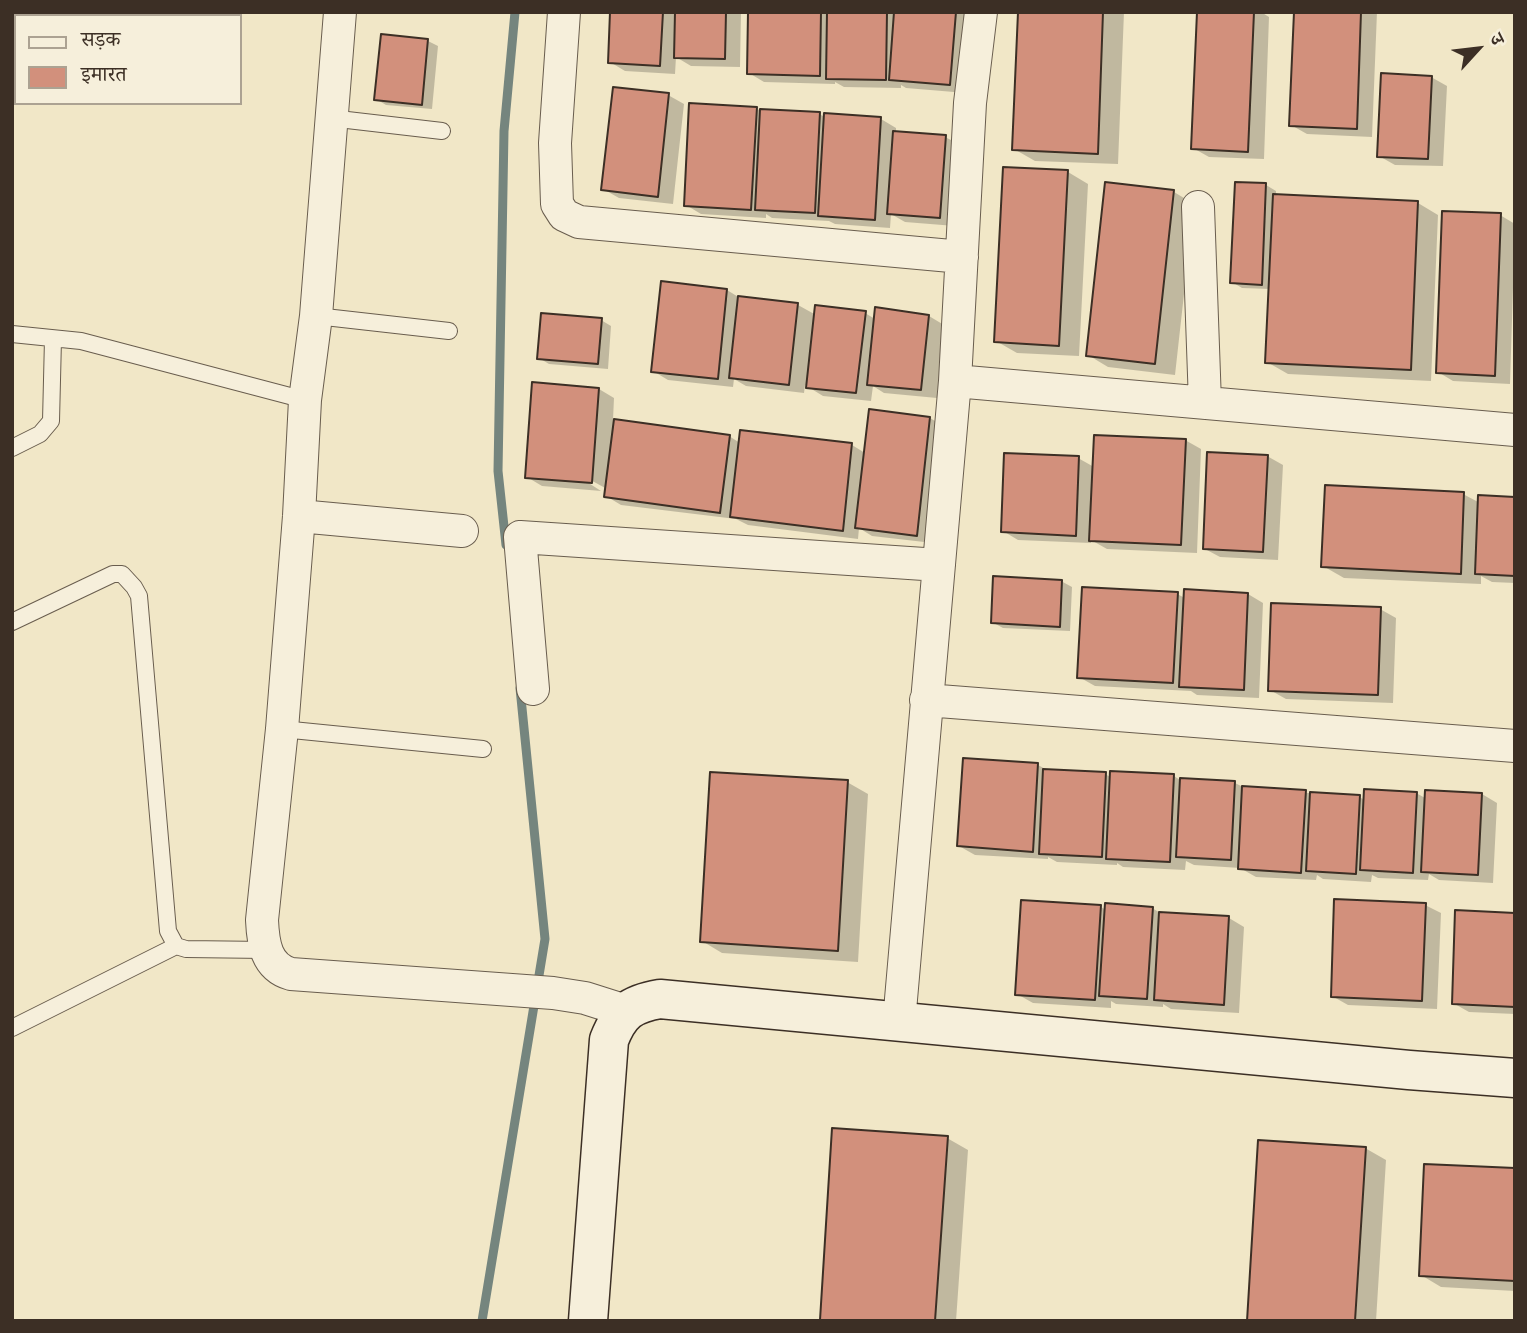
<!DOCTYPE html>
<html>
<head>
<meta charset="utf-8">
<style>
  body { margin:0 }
  #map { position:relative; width:1527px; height:1333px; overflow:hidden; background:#f1e7c7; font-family:"IM FELL Great Primer","Noto Serif Devanagari",serif }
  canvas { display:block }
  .frame { position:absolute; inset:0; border:14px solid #3c2f25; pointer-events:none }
  .legend { position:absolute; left:14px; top:14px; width:228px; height:91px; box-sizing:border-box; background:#f6efdb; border:2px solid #aca292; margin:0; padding:9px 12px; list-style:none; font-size:21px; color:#3c2f25 }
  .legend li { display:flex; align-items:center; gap:14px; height:35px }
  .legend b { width:35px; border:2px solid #aca292 }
  .north { position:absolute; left:1443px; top:14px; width:70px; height:70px; -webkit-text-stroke:5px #f6efdb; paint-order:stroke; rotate:63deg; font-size:19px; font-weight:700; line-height:28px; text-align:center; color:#3c2f25 }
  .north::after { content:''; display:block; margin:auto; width:24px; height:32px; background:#3c2f25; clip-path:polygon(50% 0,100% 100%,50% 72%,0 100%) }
</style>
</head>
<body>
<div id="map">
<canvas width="1527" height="1333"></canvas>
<div class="frame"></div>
<ul class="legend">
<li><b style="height:9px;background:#f6efdb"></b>सड़क</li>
<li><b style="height:19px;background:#d2907c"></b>इमारत</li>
</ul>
<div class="north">उ</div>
</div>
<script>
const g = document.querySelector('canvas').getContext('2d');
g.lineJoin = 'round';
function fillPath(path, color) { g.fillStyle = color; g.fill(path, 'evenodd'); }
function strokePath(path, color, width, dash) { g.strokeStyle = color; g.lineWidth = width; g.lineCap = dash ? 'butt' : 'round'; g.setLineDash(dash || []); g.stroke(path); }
fillPath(new Path2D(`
  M612,12H741L740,67L691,66L676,57L675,74L625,71L610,62Z
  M750,12H972L966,93L906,88L901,85V88L844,87L835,82V84L764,82L749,73Z
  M1020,12H1124L1118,164L1035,161L1014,149Z
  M1199,12H1261L1269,17L1264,159L1209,157L1193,148Z
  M1296,12H1377L1372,137L1307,134L1291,125Z
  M428,41L438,46L432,109L386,105L376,99Z
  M1431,77L1447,86L1443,166L1395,165L1379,156Z
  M668,95L684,104L673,204L619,198L603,189Z
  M756,108L762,112L819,114L825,117L881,119L896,128V133L945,137L961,145L955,226L905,222L891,214L890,228L835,224L829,221L772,218L766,214V218L701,214L686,205Z
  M1068,172L1088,184L1079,356L1017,353L996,341Z
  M1107,184L1174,192L1194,204L1175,375L1108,367L1088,355Z
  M1266,185L1276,191V196L1418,203L1438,215L1431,381L1288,374L1267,362L1270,289L1242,288L1232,282Z
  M1500,215L1515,224L1510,384L1453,381L1438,372Z
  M727,290L740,298L798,305L816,315L865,313L875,319L929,316L944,325L937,398L884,393L873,386L871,401L823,396L805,385L804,393L746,386L734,379L733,387L668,380L653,371Z
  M601,320L611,326L608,369L549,364L539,358Z
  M599,389L614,398L613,420L729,436L740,443L852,445L865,453L870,411L930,418L945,427L933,543L872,536L859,528L858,539L748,525L736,519L621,505L606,496L607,489L585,477L584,480L601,491L542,486L527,477Z
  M1185,440L1201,449L1197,553L1107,549L1091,540V543L1018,540L1003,531L1078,458L1094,467Z
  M1267,456L1283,465L1278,560L1220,557L1205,549Z
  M1463,494L1480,503L1515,498V583L1492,582L1481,576V584L1344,578L1323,566Z
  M1061,581L1072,587L1070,631L1003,628L992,622Z
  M1177,594L1185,598L1248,594L1263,603L1259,698L1197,695L1191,691L1095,686L1079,677Z
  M1380,609L1396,618L1393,703L1286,699L1270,690Z
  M1038,765L1049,771L1105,774L1112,778L1174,776L1180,780L1235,783L1245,788L1359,797L1365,800L1416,793L1427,799L1482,794L1497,803L1493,883L1439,880L1429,874L1428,880L1378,878L1372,875L1371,882L1323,879L1317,875L1316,880L1256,877L1240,868L1194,865L1186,861L1185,870L1123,867L1117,863V865L1057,862L1048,857V859L975,855L959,846Z
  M847,782L868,794L858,962L722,953L702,941Z
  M1023,902L1101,907L1106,910L1152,908L1162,914L1229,918L1244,927L1239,1013L1171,1009L1163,1004V1007L1116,1004L1111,1001V1008L1033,1003L1017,994Z
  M1425,905L1441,913L1437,1009L1348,1005L1332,996Z
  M1515,914V1014L1469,1012L1453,1003Z
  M947,1138L968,1150L956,1321H825L821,1319Z
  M1365,1148L1386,1160L1376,1321H1249Z
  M1515,1170V1291L1441,1287L1421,1275Z`), '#0003');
strokePath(new Path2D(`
  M506,545L498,471L504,131L515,12
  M482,1321L545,939L520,688`), '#75857e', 9);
const building = new Path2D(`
  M610,12H663L660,66L608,63Z
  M675,12H726L725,59L674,58Z
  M748,12H821L820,76L747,74Z
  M827,12H887L886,80L826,79Z
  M894,12H956L950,85L889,80Z
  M1018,12H1103L1098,154L1012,150Z
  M1197,12H1254L1248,152L1191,149Z
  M1294,12H1361L1357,129L1289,126Z
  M381,34L428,39L422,105L374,100Z
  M1381,73L1432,76L1428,159L1377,157Z
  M613,87L669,93L658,197L601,190Z
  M689,103L757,107L751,210L684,206Z
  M760,109L820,112L815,213L755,210Z
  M824,113L881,117L875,220L818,216Z
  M893,131L946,135L940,218L887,214Z
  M1003,167L1068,170L1059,346L994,342Z
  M1105,182L1174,190L1155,364L1086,356Z
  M1235,182L1266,183L1262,285L1230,283Z
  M1273,194L1418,201L1411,370L1265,363Z
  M1442,211L1501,213L1495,376L1436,373Z
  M661,281L727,289L718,379L651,372Z
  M738,296L798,303L789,385L729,378Z
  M815,305L866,311L856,393L806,388Z
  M875,307L929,315L921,390L867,385Z
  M541,313L602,318L598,364L537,359Z
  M532,382L599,388L592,483L525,478Z
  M869,409L930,417L917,536L855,528Z
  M614,419L730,435L720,513L604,497Z
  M740,430L852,443L843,531L730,517Z
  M1094,435L1186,439L1181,545L1089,541Z
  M1207,452L1268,455L1263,552L1203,549Z
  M1004,453L1079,456L1076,536L1001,532Z
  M1325,485L1464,492L1461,574L1321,567Z
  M1478,495L1515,497V576L1475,574Z
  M993,576L1062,580L1060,627L991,623Z
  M1082,587L1178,592L1173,683L1077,678Z
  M1184,589L1248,593L1244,690L1179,687Z
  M1271,603L1381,607L1378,695L1268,691Z
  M963,758L1038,763L1033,852L957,846Z
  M1043,769L1106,772L1102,857L1039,854Z
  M1110,771L1174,774L1170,862L1106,859Z
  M710,772L848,780L838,951L700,942Z
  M1180,778L1235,781L1231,860L1176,857Z
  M1242,786L1306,790L1301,873L1238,869Z
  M1364,789L1417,792L1413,873L1360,870Z
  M1425,790L1482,793L1478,875L1421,872Z
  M1310,792L1360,795L1356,874L1306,871Z
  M1334,899L1426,903L1422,1001L1331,997Z
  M1021,900L1101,905L1095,1000L1015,995Z
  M1105,903L1153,907L1147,999L1099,996Z
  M1455,910L1515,913V1007L1452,1004Z
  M1159,912L1229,916L1224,1005L1154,1000Z
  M832,1128L948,1136L935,1321L820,1320Z
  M1258,1140L1366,1147L1355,1321H1247Z
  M1424,1164L1515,1168V1281L1419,1276Z`);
fillPath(building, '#d2907c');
strokePath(building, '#3c2f25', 2);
const lane = new Path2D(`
  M330,118L442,131
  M316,316L449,331
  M12,334L81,341L305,400
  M12,448L40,434L51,421L53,339
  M12,622L113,574H122L134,587L139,596L168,931L176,946L186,949L266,950
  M282,729L483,749
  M12,1028L176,946`);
const street = new Path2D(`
  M340,12L316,316L305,400L299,516L282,729L262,920C263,943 266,967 291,974L553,993L585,998L626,1011
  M564,12L555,143L557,204L564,215L579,222L962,257
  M1198,207L1205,403
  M955,381L1515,430
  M299,516L462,531
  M533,689L520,537L939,565
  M926,700L1515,746
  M899,1022L955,381L970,103L981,12`);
const secondary = new Path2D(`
  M588,1321L609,1040C620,1012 631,1004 660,999L1409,1070L1515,1078`);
strokePath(lane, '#695d4e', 18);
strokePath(street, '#695d4e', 34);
strokePath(secondary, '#3c2f25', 41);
strokePath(lane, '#f6efdb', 16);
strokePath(street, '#f6efdb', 32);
strokePath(secondary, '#f6efdb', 38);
</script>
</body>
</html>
